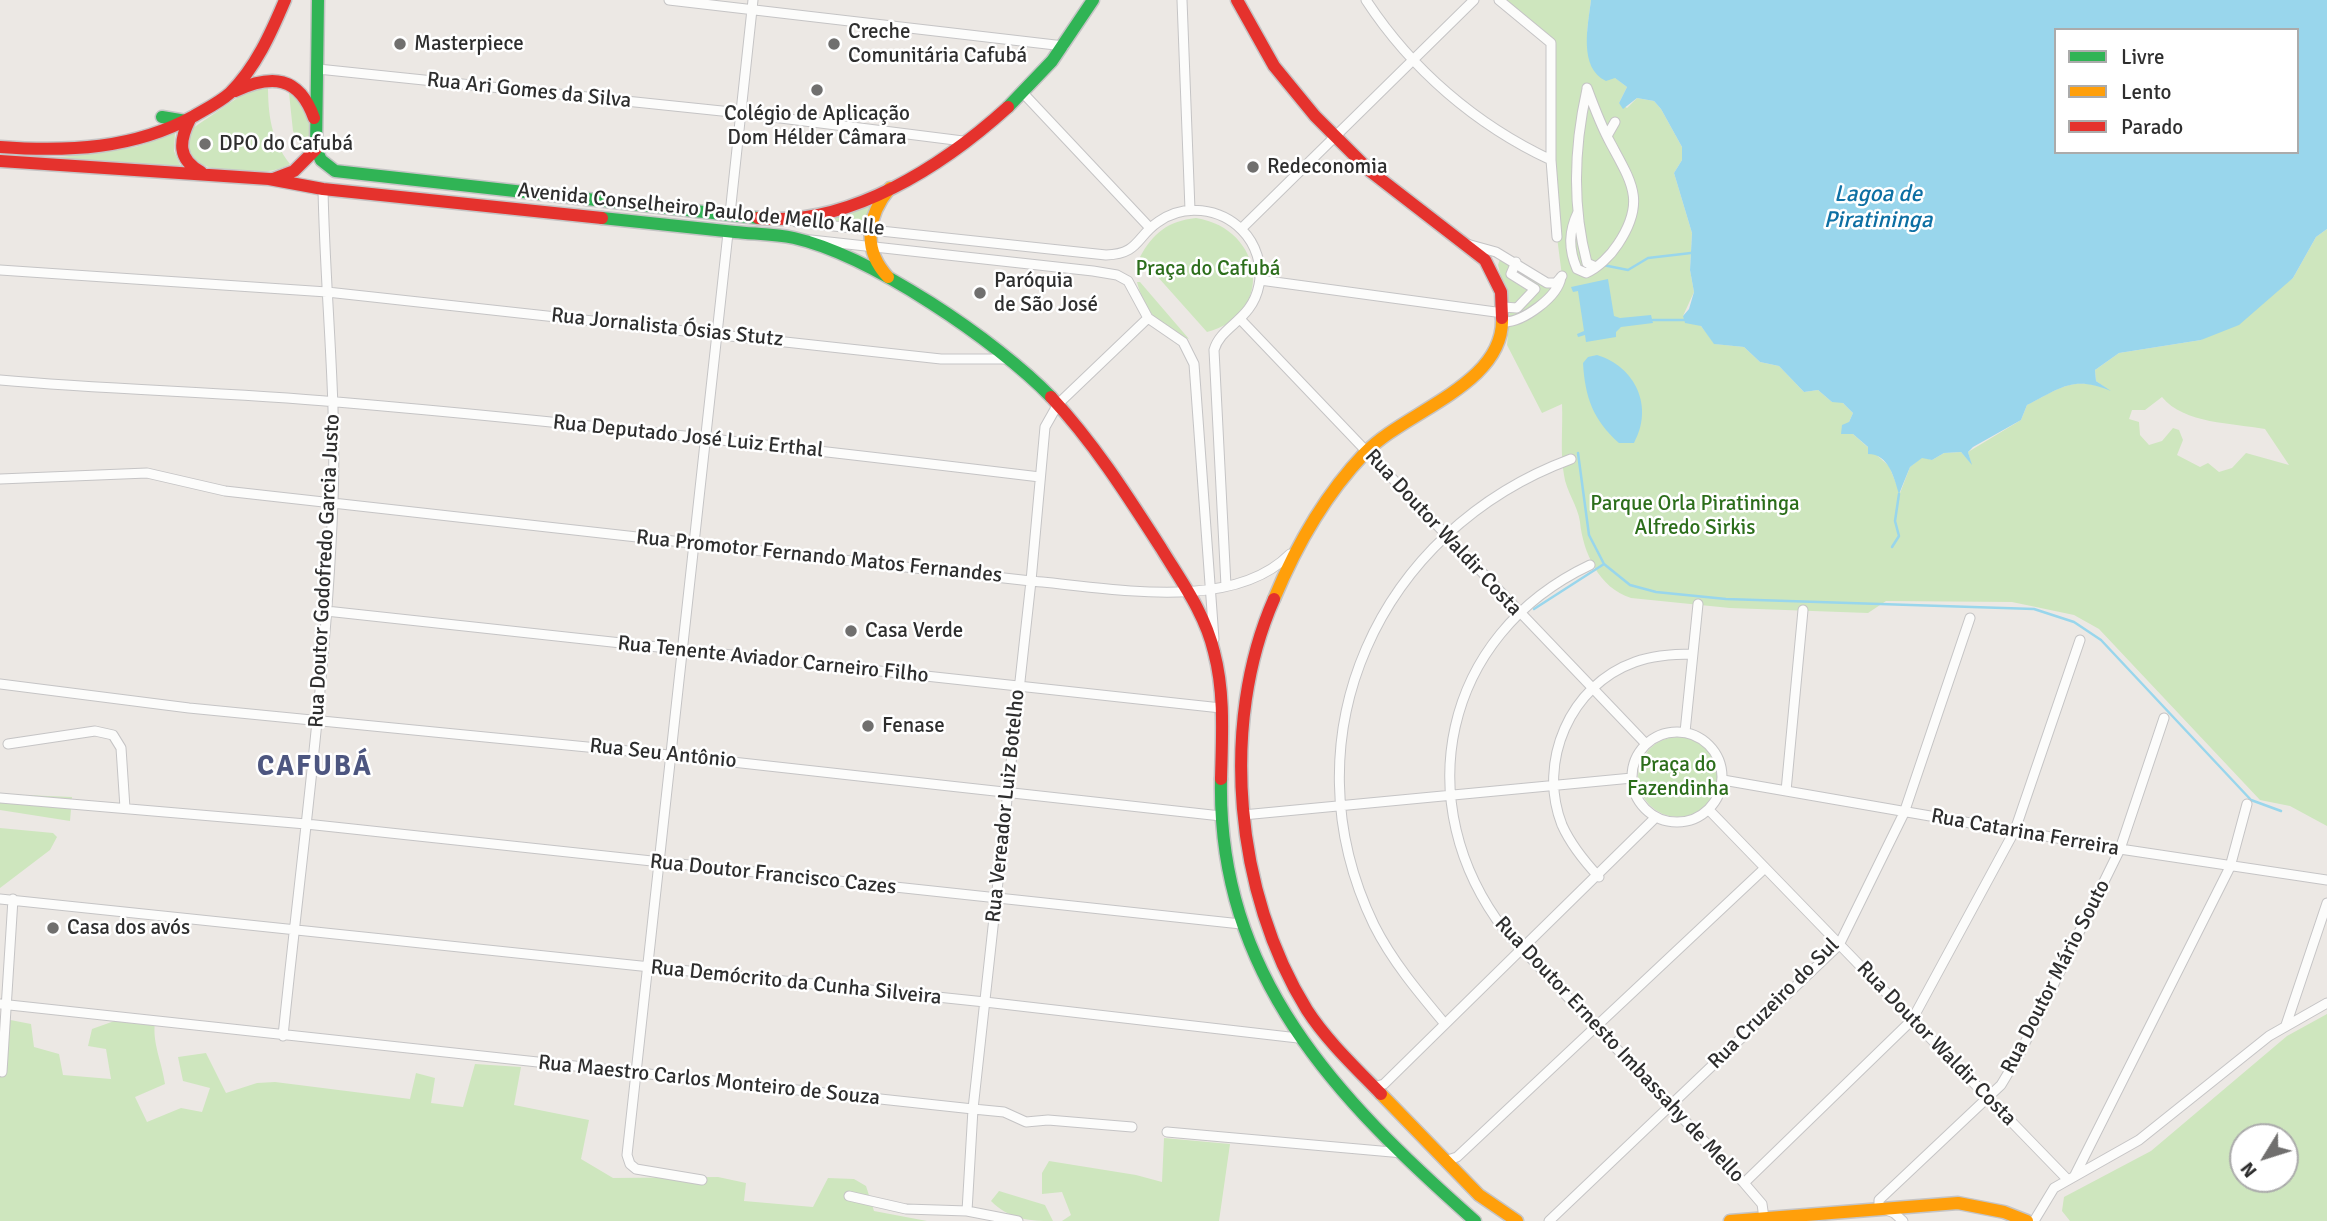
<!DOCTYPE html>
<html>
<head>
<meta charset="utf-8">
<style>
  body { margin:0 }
  #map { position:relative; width:2327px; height:1221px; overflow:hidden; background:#ece8e4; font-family:Signika,sans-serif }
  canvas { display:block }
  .legend { position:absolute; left:2054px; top:28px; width:245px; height:126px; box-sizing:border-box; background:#fff; border:2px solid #ababab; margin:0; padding:9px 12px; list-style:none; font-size:21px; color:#2e2e2e }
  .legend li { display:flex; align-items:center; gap:14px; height:35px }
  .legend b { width:35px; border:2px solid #ababab }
  .north { position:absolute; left:2229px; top:1123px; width:70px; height:70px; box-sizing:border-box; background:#fff; border:2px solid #ababab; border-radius:50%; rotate:232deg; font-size:19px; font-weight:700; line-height:28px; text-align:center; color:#2e2e2e }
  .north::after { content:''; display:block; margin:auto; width:24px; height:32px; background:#706f6e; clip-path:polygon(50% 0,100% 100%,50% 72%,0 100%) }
</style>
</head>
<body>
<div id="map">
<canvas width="2327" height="1221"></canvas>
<ul class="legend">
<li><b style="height:9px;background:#30b455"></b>Livre</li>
<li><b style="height:9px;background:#ff9f0a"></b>Lento</li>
<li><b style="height:9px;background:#e5322d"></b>Parado</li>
</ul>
<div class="north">N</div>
</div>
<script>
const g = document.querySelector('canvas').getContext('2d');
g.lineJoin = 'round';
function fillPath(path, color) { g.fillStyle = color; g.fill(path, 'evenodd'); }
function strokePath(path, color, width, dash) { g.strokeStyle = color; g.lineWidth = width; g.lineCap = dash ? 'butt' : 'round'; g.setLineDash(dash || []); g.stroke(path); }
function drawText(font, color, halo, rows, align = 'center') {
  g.font = font + ' Signika,sans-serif'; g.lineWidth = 5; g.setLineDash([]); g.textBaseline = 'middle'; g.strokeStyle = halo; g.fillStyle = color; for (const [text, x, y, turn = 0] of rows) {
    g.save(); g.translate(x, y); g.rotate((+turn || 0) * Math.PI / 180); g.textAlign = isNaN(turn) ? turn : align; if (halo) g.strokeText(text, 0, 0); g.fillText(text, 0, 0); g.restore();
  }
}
fillPath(new Path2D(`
  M1499,0H1591L1587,31L1614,77L1627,87L1619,103L1627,108L1637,98L1654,101L1661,109L1682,147V160L1674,173L1692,233L1690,270L1694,292L1683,316L1701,326L1715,344L1744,347L1760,362L1779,366L1804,392L1818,390L1832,402H1842L1853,413L1849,422L1853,434L1889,466L1900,493L1910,467L1922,457L1932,460L1944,453L1961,452L1971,463L1968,452L2021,420L2027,405C2056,390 2074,375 2107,389L2096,381L2095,370L2119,353L2201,340L2293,278L2316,237L2327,229V826L2290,806L2260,800L2099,629L2074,615L2012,602L1886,601L1868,613L1730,608L1631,598C1599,588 1583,552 1580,522C1578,506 1566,491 1564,475C1560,454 1563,427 1562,404L1542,413L1507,345L1510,312L1498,265L1500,259L1547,283L1562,276L1557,237L1551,43ZM2162,397C2184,424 2233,423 2265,429L2289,465L2246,453L2232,468L2219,472L2208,463L2200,467L2177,455L2183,440L2179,430L2173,428L2162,441L2149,445L2140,435L2139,422L2129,419L2132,410H2145Z
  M268,85C268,115 271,140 290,164C268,178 208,174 188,157L185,138L190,130L249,90Z
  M289,93C310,105 316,130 305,151L293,131Z
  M175,133L174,151L182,169L47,159L136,147Z
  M878,195L866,228L807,221Z
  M1196,218C1265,229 1275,315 1207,332L1140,257C1153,233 1168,221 1196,218Z
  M1137,282H1140L1189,339C1161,329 1144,311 1137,282Z
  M1638 777a40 40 0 1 1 80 0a40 40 0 1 1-80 0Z
  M0,794L72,797L70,821L0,810Z
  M0,828L53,833L57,837L50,850L0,888Z
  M2327,1014V1221H2070L2062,1211L2064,1197L2151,1151L2287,1036ZM2243,1137H2285V1179H2243Z
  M0,1018L31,1024L34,1047L59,1054L63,1075L111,1079L106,1049L88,1046L92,1029L120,1019L155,1022C152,1043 162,1062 165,1084L135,1097L147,1122L181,1108L202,1112L210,1088L183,1081L178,1057L206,1053L226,1093L257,1083L275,1082L410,1099L416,1073L435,1078L431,1103L463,1107L475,1064L521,1067L514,1105L589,1120L581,1159L613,1178L718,1177L746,1183L744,1201L813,1207L828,1178L854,1179L866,1186L874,1211L927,1221H0Z
  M1164,1138L1230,1144L1219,1221H1062L1071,1215L1062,1192L1042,1194V1173L1049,1161L1136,1175L1162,1182Z
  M999,1191L1045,1205L1053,1221C1028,1221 1009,1219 991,1201Z`), '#cee6be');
fillPath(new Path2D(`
  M1591,0H2327V229L2316,237L2293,278L2239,325L2201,340L2119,353L2095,370L2096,381L2111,391C2073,375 2061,388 2027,405L2021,420L1973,447L1968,452L1972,465L1961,452L1944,453L1932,460L1922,458L1910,467L1899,494C1894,478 1889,454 1868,454V447L1853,434H1841L1842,425L1849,422L1853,413L1843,403L1832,402L1818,390L1804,392L1779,366L1760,362L1744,347L1714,344L1701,326L1685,323L1683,316L1689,309L1694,292L1690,270L1692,233L1674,173L1682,160V147L1661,109L1654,101L1637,98L1623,109L1619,103L1627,87L1615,78L1606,81C1578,68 1588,25 1591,0ZM2056,30H2297V152H2056Z
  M1608,279L1614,316L1620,318L1651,315L1653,323L1621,327L1616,332V337L1586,342L1585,335L1578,337L1577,334L1584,331L1578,291L1573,292L1571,287Z
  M1597,355C1636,367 1654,407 1634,443H1619C1593,420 1585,397 1583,363L1588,357Z`), '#99d6ec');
strokePath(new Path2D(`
  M1603,265L1628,270L1648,258L1691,253
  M1653,320H1684
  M1578,453L1589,535L1604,564L1630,585L1656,592L1726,599L2034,609L2074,622L2101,640L2251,800L2281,811
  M1892,547L1899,536L1895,521L1899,494
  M1534,609L1604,564`), '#99d6ec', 2.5);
const street = new Path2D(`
  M669,0L1064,46
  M1182,0L1190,210
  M1366,0C1411,69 1476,125 1551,160
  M1499,0L1551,43V160L1557,237
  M318,69L741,113L963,141
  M1587,89C1574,147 1572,206 1587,263L1596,267
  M1023,93L1150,228
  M1607,136L1615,122
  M1578,212C1569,231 1568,248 1577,269L1586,273C1598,268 1611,255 1618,244C1646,202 1632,183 1611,144C1601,126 1594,107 1587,88
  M730,214L753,0
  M796,222L1106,255C1139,254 1136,237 1158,222C1184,203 1220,208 1242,230C1256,244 1263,266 1259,285C1252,321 1221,325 1214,350L1226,586
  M1241,229L1474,0
  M811,240L1093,271L1117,275L1128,281L1148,318L1183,342L1194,364L1214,639
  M1467,244L1496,252L1547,283H1556L1562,276
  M0,270L327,292L941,359H1007
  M1260,280L1503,313
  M1503,307L1517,308L1535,289L1511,274L1516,262
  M1241,320L1646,744
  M1504,322C1523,322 1558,297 1561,277
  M0,380C112,390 225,392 337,402C572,422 806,449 1040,477
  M0,479L147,473L225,491L1031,581C1107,587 1231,614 1290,554
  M1590,565C1442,635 1407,804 1505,931L1744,1183L1762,1204L1764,1218
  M326,611L1221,708
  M0,684L189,708L669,755L1221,816
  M1632 777a45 45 0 1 1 90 0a45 45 0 1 1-90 0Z
  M1685,732L1698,604
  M8,744L95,731L113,735L121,748L125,808
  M1723,780L2120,849L2327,880
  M1786,791L1803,610
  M0,798L306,824L1241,924
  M1709,810L2067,1179
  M1243,815L1632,778
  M1599,877C1584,861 1571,845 1562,825C1537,762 1570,685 1635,662C1654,655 1673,654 1693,654
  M0,899L985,1002L1298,1038
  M0,1004L973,1109L1004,1112L1026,1122L1048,1120L1132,1127
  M1445,1024C1419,993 1392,961 1374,925C1283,737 1379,530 1571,459
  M2286,1025L2327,903
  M283,1036C301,858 326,681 333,502C337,397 325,294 323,189
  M2,1072L13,899
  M1374,1087L1384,1084L1656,817
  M1167,1132L1403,1153
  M1448,1160L1457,1157L1765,868
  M2075,1175L2230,867L2247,804
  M702,1180L636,1169L630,1164L627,1155L728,233
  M1744,1183L1912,1020L2015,830L2080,640
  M849,1196L906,1209L967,1211L1018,1221
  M967,1211L973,1109L1031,581L1045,427L1058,404L1148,318
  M1549,1221L1839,945L1904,813L1970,618
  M1903,1221L1894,1213L1879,1207V1200L2001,1085L2019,1055L2120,849L2164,718
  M2034,1221L2054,1188L2139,1140L2269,1036L2327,1003`);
const fast = new Path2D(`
  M318,0L316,149L321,160L335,171L758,218
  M1008,107L1052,61L1093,0
  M162,117L186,121
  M602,218C647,223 691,227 735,232C754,234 775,234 794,238C870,255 997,341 1051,397
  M1221,779C1217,976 1337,1099 1475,1221`);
const slow = new Path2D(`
  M888,277C862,249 867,216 890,188
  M1274,599C1296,546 1324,496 1364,454C1404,411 1505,385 1502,318
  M1381,1094L1479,1195L1517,1221
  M1730,1221L1958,1203L2004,1212L2027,1221`);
const jam = new Path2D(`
  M1237,0L1274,66L1315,116L1370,171L1485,260L1501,292L1502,318
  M235,91C272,74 299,76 314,118
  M190,119C179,141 177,159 201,172
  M0,147C68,152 134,149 194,116C206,109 220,102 230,93C256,67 271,33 285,0
  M0,161L269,179L323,189L602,218
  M273,179L294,171L316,149
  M758,218C848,228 944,165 1008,107
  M1051,397C1094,443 1127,495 1161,548C1181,581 1205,613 1214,652C1225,693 1222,737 1221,779
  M1274,599C1219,724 1235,894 1307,1010C1327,1041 1356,1068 1381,1094`);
strokePath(street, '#c5c4c5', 11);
strokePath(fast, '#c5c4c5', 15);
strokePath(slow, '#c5c4c5', 15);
strokePath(jam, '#c5c4c5', 15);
strokePath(street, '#fcfcfb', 9);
strokePath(fast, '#30b455', 12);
strokePath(slow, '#ff9f0a', 12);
strokePath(jam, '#e5322d', 12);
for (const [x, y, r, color] of [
  [400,44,7,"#706f6e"],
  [834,44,7,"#706f6e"],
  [817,90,7,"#706f6e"],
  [205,144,7,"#706f6e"],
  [1253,167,7,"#706f6e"],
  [980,293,7,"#706f6e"],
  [851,631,7,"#706f6e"],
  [868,726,7,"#706f6e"],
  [53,928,7,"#706f6e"]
]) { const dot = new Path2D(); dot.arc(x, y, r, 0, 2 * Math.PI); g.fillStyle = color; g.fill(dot); strokePath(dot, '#fff', 2.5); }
drawText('21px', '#2e2e2e', '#fff', [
  ["Creche",848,32],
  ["Comunitária Cafubá",848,56],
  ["Masterpiece",414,44],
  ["Colégio de Aplicação",817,114,"center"],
  ["Dom Hélder Câmara",817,138,"center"],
  ["DPO do Cafubá",219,144],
  ["Redeconomia",1267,167],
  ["Paróquia",994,281],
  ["de São José",994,305],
  ["Casa Verde",865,631],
  ["Fenase",882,726],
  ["Casa dos avós",67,928]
], 'left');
drawText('21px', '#2e2e2e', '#fff', [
  ["Rua Ari Gomes da Silva",529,91,6],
  ["Avenida Conselheiro Paulo de Mello Kalle",701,210,6],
  ["Rua Jornalista Ósias Stutz",667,328,6],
  ["Rua Deputado José Luiz Erthal",688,437,6],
  ["Rua Doutor Waldir Costa",1443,533,47],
  ["Rua Promotor Fernando Matos Fernandes",819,557,6],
  ["Rua Doutor Godofredo Garcia Justo",325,571,-87],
  ["Rua Tenente Aviador Carneiro Filho",773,660,6],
  ["Rua Seu Antônio",663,754,6],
  ["Rua Vereador Luiz Botelho",1006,806,-84],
  ["Rua Catarina Ferreira",2025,833,10],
  ["Rua Doutor Francisco Cazes",773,875,6],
  ["Rua Doutor Mário Souto",2056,977,-63],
  ["Rua Demócrito da Cunha Silveira",796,983,6],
  ["Rua Cruzeiro do Sul",1774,1004,-45],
  ["Rua Doutor Waldir Costa",1936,1044,46],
  ["Rua Doutor Ernesto Imbassahy de Mello",1619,1050,47],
  ["Rua Maestro Carlos Monteiro de Souza",709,1081,6]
]);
drawText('21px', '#2c6e1b', '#fff', [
  ["Praça do Cafubá",1208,269],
  ["Parque Orla Piratininga",1695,504],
  ["Alfredo Sirkis",1695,528],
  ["Praça do",1678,765],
  ["Fazendinha",1678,789]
]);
drawText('italic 23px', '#0d6fa3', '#fff', [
  ["Lagoa de",1878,195],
  ["Piratininga",1878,221]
]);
g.letterSpacing = '2px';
drawText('bold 28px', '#4d5680', '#fff', [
  ["CAFUBÁ",315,768]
]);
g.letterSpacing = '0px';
</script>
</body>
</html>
